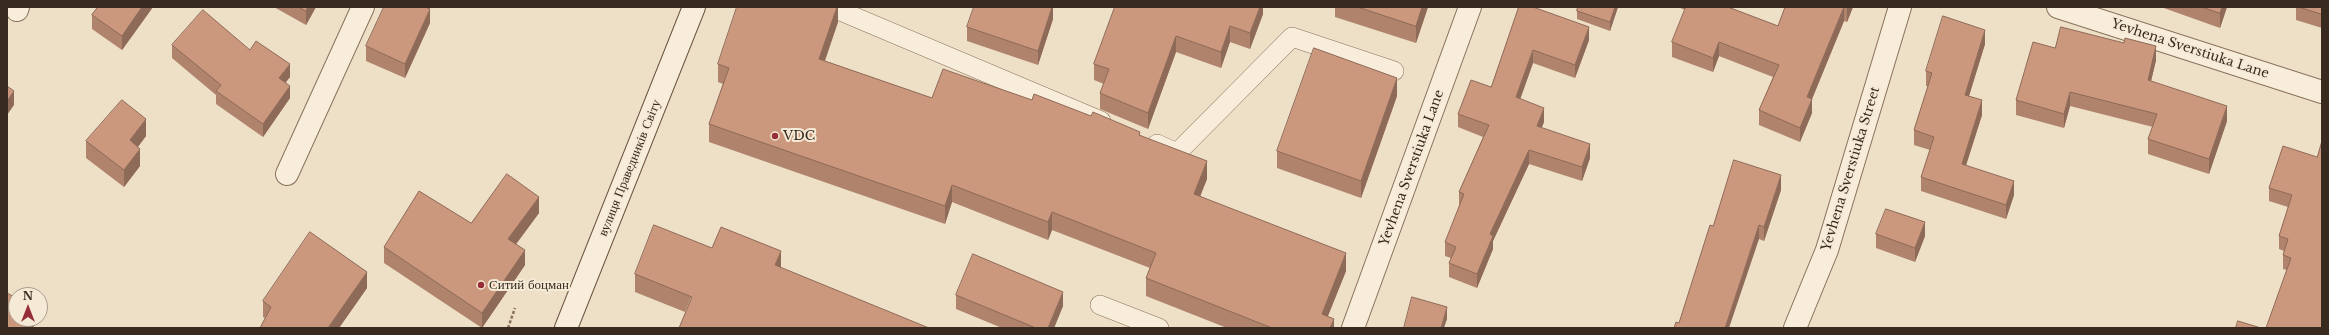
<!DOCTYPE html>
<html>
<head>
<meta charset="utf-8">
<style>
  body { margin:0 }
  #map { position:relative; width:2329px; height:335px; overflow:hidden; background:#eedfc7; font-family:"Libre Baskerville",serif }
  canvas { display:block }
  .frame { position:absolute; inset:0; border:8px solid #392a20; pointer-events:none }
  .north { position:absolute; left:8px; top:287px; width:40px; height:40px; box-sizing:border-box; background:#f5ead6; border:1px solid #aa9d8d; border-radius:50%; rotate:0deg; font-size:11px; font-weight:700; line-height:16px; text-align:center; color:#392a20 }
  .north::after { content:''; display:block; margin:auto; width:14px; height:18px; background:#972e37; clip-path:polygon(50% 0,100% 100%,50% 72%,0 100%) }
</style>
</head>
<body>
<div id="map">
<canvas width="2329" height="335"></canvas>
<div class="frame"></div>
<div class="north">N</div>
</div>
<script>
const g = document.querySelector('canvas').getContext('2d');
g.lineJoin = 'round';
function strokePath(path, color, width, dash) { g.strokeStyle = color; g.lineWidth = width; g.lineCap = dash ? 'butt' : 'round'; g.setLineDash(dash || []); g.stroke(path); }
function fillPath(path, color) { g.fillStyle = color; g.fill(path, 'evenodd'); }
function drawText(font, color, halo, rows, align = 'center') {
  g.font = font + ' "Libre Baskerville",serif'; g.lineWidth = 4; g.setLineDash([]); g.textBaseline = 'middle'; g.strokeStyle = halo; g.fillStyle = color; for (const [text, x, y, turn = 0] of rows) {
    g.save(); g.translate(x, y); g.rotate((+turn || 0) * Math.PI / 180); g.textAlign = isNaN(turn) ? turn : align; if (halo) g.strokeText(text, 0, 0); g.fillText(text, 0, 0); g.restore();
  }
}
const service = new Path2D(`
  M831,7L1101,121
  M1157,144L1177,153L1292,37L1394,71
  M1100,305L1159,328`);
const minor = new Path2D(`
  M2058,7L2322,92
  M17,10L18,7
  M287,174L363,7
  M1353,328L1470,7
  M1795,328L1827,250L1900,7`);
const secondary = new Path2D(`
  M566,328L694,7`);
strokePath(service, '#89715c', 20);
strokePath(minor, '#89715c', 24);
strokePath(secondary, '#6b5240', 24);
strokePath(new Path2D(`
  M508,328L515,308`), '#89715c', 2.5, [3, 2]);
strokePath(service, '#f8edda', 19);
strokePath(minor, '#f8edda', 22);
strokePath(secondary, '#f8edda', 22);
fillPath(new Path2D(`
  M98,7H153L122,50L92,29V15Z
  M274,7H316L306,25Z
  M838,7V22L825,61L932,98L1032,100L1140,135L1207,179L1200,196L1346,271L1328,316L1334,328H1227L1146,296V278L1150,268L1052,230L1048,240L952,202L945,224L709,142V124L723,84L718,82V64Z
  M1053,7V19L1038,65L967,41V27Z
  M1115,7H1263V14L1250,49L1230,42L1221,68L1176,52L1148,129L1100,109V93L1104,84L1094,80V64Z
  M1335,7H1428L1416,43L1335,17Z
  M1519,7L1589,40L1575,78L1533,63L1520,99L1544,122L1541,128L1590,158L1582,181L1529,164L1493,241V249L1477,288L1449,277V263L1451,258L1445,256V242L1460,206L1459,205V192L1483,137L1458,127V114L1491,87Z
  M1578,7H1618L1610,31L1577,19V11Z
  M1678,7H1728L1778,26L1785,7H1853L1847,22L1844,21L1812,99V113L1800,142L1759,125V110L1773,77L1719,56L1713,72L1672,57V42L1685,10Z
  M2161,7H2227L2220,28Z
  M2296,7H2322V28L2296,20Z
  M430,23L405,78L366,61V46Z
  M1985,44L1969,96L1982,115L1966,165L2014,195L2006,219L1921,191V177L1930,150L1914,145V130L1928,86H1926V71Z
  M172,45L250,50L290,77L286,82L290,98L263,137L216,104V95L172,58Z
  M2055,48L2156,60L2151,81L2227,121L2209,174L2148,154V139L2153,127L2070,106L2064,128L2016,115V100Z
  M1397,96L1361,198L1277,168V151Z
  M146,136L138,147L140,166L124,187L86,158V141Z
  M2283,146L2322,328L2287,270L2283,269V255L2284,251L2279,249V236L2288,207L2269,201V188Z
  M1781,190L1764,241L1759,239L1679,323L1713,226Z
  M539,213L516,244L525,265L482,328L384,263V247L471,223Z
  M1876,234L1925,236L1915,262L1876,248Z
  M712,248L685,312L635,292V274Z
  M367,288L339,328H260L265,318L263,317V301Z
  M956,295L1063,306L1054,328H1002L956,309Z`), '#af836c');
fillPath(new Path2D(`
  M142,7H153L122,50V36Z
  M308,7H316L306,25V11Z
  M837,7H838V22L819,77V59Z
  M1052,7H1053V19L1038,65V51Z
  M1260,7H1263V14L1250,49V33Z
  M1422,7H1428L1416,43V26Z
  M1615,7H1618L1610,31V22Z
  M1844,7V21L1812,99V113L1800,142V128L1807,97Z
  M1848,7H1853L1847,22V8Z
  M2222,7H2227L2220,28V13Z
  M430,9V23L405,78V64Z
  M1230,26V42L1221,68V52Z
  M1589,27V40L1575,78V65Z
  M1985,30V44L1965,109V95Z
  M1176,36V52L1148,129V113Z
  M1719,42V56L1713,72V58Z
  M2156,46V60L2148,94V80Z
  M1533,50V63L1516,111V97Z
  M290,64V77L279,91V78Z
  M1397,78V96L1361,198V181Z
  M290,86V98L263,137V124Z
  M14,91V105L7,115V101Z
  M2070,92V106L2064,128V114Z
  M1982,100V115L1962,178V164Z
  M2227,106V121L2209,174V159Z
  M1544,108V122L1537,140V126Z
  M146,119V136L130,157V140Z
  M1590,144V158L1582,181V167Z
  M140,149V166L124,187V170Z
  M1529,150V164L1493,241V249L1477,288V274L1490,234Z
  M1207,161V179L1194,212V194Z
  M1781,175V190L1764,241V227Z
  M2014,181V195L2006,219V205Z
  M952,185V202L945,224V206Z
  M539,197V213L508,255V239Z
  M1052,212V230L1048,240V222Z
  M1925,222V236L1915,262V248Z
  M1759,225V239L1729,328H1725Z
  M525,250V265L482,328V313Z
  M781,251V269L775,265Z
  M1346,253V271L1323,328L1322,314Z
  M367,272V288L339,328H328Z
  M1063,292V306L1054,328H1048Z
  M1447,307V319L1444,328H1441Z
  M30,319H35V324L33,328H24Z
  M1334,319V328H1330Z`), '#8e6a58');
const building = new Path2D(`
  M98,7H142L122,36L92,15Z
  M299,7H308L306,11Z
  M384,7H425L430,9L405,64L366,46Z
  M737,7H837L819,59L932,98L943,69L1032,100L1034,94L1091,116L1093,112L1140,132L1139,135L1207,161L1194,194L1346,253L1322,314L1334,319L1330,328H1272L1146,278L1156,253L1052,212L1048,222L952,185L945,206L709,124L729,68L718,64Z
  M974,7H1052L1038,51L967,27Z
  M1115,7H1260L1250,33L1230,26L1221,52L1176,36L1148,113L1100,93L1109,69L1094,64Z
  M1358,7H1422L1416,26Z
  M1519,7H1533L1589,27L1575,65L1533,50L1516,97L1544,108L1537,126L1590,144L1582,167L1529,150L1490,234L1493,236L1477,274L1449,263L1456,247L1445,242L1464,194L1459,192L1489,125L1458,114L1471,80L1491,87Z
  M1578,7H1615L1610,22L1577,11Z
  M1686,7H1728L1778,26L1785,7H1844L1807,97L1812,99L1800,128L1759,110L1779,65L1719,42L1713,58L1672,42Z
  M2202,7H2222L2220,13Z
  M2299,7H2322V14Z
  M203,10L250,50L256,41L290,64L279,78L290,86L263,124L216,91L221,85L172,45Z
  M1943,16L1985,30L1965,95L1982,100L1962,164L2014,181L2006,205L1921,177L1934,137L1914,130L1932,73L1926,71Z
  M2061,27L2124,43L2125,38L2156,46L2148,80L2227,106L2209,159L2148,139L2157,114L2070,92L2064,114L2016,100L2033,42L2055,48Z
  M1314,48L1397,78L1361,181L1277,151Z
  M7,86L14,91L7,101Z
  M122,100L146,119L130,140L140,149L124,170L86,141Z
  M2322,141V328H2266L2291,258L2283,255L2288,239L2279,236L2292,195L2269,188L2283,146L2317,157Z
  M1734,160L1781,175L1764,227L1759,225L1725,328H1674L1676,322L1679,323L1710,225L1713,226Z
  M507,174L539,197L508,239L525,250L482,313L384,247L419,191L471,223Z
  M1886,209L1925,222L1915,248L1876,234Z
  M654,225L712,248L721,227L781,251L775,265L929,328H679L692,297L635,274Z
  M310,232L367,272L328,328H260L271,307L263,301Z
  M973,254L1063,292L1048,328H1036L956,295Z
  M7,293L16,298V319H30L24,328H7Z
  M1412,297L1447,307L1441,328H1404Z
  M2238,321L2261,328H2236Z`);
fillPath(building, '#cb987e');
strokePath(building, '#8e6a58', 1);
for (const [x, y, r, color] of [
  [775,136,4,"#972e37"],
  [481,285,4,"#972e37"]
]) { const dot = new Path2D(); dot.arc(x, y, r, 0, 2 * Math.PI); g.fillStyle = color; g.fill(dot); strokePath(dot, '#f5ead6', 1.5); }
drawText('13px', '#392a20', '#f5ead6', [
  ["Yevhena Sverstiuka Lane",2190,49,18],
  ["вулиця Праведників Світу",630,168,-68],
  ["Yevhena Sverstiuka Lane",1412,168,-70],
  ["Yevhena Sverstiuka Street",1851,169,-73]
]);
drawText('13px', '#392a20', '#f5ead6', [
  ["VDC",783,136],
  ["Ситий боцман",489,285]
], 'left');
</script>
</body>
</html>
